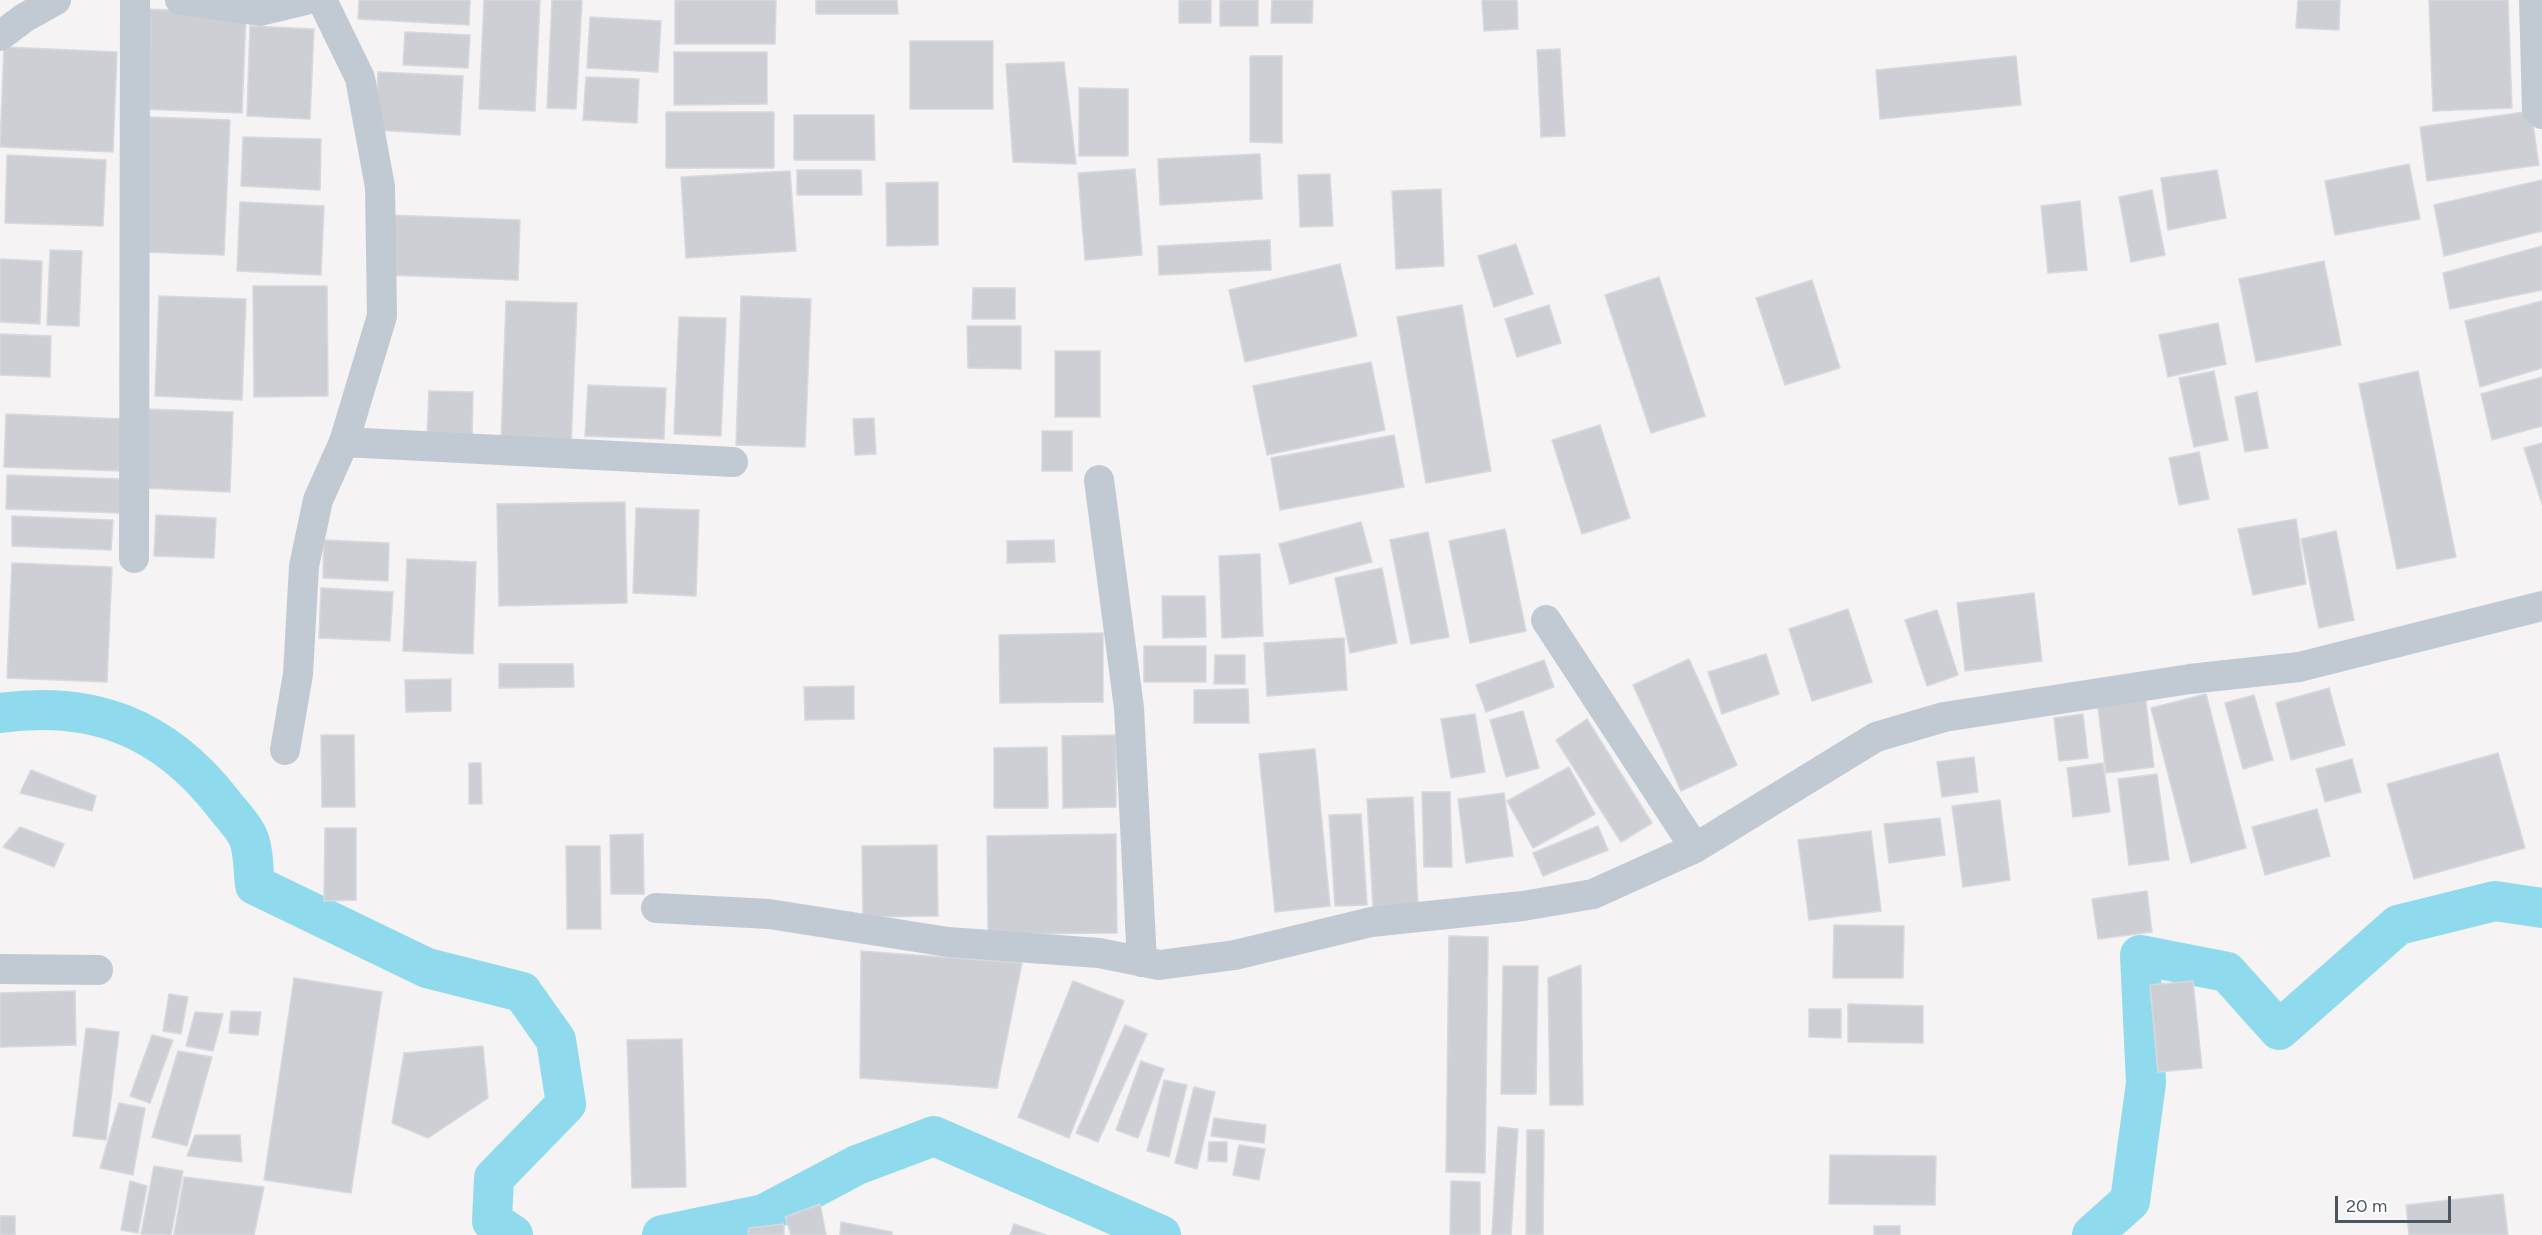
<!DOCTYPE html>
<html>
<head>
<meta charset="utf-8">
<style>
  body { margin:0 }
  #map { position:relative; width:2542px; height:1235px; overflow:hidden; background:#f5f3f3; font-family:Figtree,sans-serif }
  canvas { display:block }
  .scale { position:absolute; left:2335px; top:1196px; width:116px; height:27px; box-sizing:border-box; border:3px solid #4a5661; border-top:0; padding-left:8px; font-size:18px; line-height:21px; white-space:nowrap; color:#4a5661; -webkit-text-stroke:4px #fff; paint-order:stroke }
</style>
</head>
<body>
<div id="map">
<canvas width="2542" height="1235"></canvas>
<div class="scale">20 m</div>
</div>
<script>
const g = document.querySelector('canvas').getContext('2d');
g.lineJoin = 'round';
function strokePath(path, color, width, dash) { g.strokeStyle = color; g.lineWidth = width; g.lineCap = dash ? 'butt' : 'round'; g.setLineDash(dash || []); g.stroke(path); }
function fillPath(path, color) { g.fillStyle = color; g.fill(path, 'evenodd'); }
strokePath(new Path2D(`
  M0,713C93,700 164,728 222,802C230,813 241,823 247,835C254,848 253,870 255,885L427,968L522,992L556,1040L566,1104L494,1178L492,1221L513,1235
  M662,1235L764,1214L857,1165L934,1136L1161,1235
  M2092,1235L2130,1201L2146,1083L2140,955L2227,972L2279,1030L2398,925L2495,901L2542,908`), '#90daee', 40);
const building = new Path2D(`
  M359,0H470L469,25L358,19Z
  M484,0H540L535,111L479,109Z
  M552,0H582L576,109L547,108Z
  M675,0H776L775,44H675Z
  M816,0H897L898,14H816Z
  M1179,0H1211V23H1179Z
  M1220,0H1258V26H1220Z
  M1272,0H1313L1312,23H1271Z
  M1482,0H1517L1518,29L1484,31Z
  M2298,0H2340L2339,30L2296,28Z
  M2429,0H2508L2512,108L2433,111Z
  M145,9L246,13L242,113L141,109Z
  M590,17L661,21L658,72L587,68Z
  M250,26L314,29L310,119L247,116Z
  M405,32L470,35L468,68L403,65Z
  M910,41H993V109H910Z
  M4,47L117,52L113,152L0,147Z
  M1560,49L1565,136L1541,137L1537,50Z
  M674,52H767V104L674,105Z
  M1250,56H1282V143L1250,142Z
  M2016,56L2021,105L1880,119L1876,70Z
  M1064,62L1076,164L1013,162L1006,64Z
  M378,72L463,76L460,135L375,130Z
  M586,77L639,79L637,123L583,120Z
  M1079,88L1128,89V156H1079Z
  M2531,111L2539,165L2427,181L2420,127Z
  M666,112H774V168H666Z
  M794,115H874L875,160H794Z
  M149,117L230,120L224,255L144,252Z
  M243,137L321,139L320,190L241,186Z
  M1260,154L1262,199L1160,205L1158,159Z
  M7,155L106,160L103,226L5,223Z
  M2409,164L2420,219L2335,235L2325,181Z
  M1135,169L1142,255L1085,260L1078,173Z
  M797,170H861L862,195H797Z
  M2217,170L2226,218L2168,230L2161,178Z
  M790,171L796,251L686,258L681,177Z
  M1330,174L1333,226L1300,227L1298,175Z
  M2542,180V231L2444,256L2434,205Z
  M938,182V245L887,246L886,183Z
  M1441,189L1444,266L1396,269L1392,191Z
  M2152,190L2165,255L2131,262L2119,197Z
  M2080,201L2087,270L2048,273L2041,206Z
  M240,202L324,206L321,275L237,271Z
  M387,215L520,220L518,280L385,275Z
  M1270,240L1271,270L1159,275L1158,246Z
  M1516,244L1533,294L1494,307L1478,256Z
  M2542,246V290L2450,309L2443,273Z
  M50,250L82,251L79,326L47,325Z
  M0,259L42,261L40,324L0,322Z
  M2324,261L2341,345L2256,362L2239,279Z
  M1340,264L1357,336L1245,362L1229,290Z
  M1659,277L1705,416L1651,433L1605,295Z
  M1812,280L1840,368L1785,385L1756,298Z
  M253,286H327L328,396L254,397Z
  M973,288H1015V319H972Z
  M159,296L246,299L242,400L155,396Z
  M741,296L811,299L805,447L736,445Z
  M506,301L577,303L571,445L501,442Z
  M2542,301V368L2480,387L2465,321Z
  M1462,305L1491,471L1426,483L1397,317Z
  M1549,305L1561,343L1517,357L1505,319Z
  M679,317L726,318L721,436L674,434Z
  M2218,323L2226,364L2168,377L2159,335Z
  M967,326H1021V369L968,368Z
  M0,334L51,336L50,377L0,375Z
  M1055,351H1100V417H1055Z
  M1371,362L1385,430L1267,455L1253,386Z
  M2214,371L2228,440L2194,447L2179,378Z
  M2418,371L2456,557L2397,569L2359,384Z
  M2542,377V426L2492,440L2481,394Z
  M588,385L666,388L664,439L585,436Z
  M429,391L473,392L472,436L427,435Z
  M2257,392L2268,448L2245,452L2235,397Z
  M146,409L233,412L230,492L143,488Z
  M6,414L125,419L123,471L4,467Z
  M874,418L876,454L855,455L853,419Z
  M1600,425L1630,518L1582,534L1552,440Z
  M1042,431H1072V471H1042Z
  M1394,435L1404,487L1280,510L1271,458Z
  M2542,443V504L2524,448Z
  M2199,452L2209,499L2179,505L2169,458Z
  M7,475L121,479L120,513L6,509Z
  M625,502L627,603L499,606L497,504Z
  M636,508L699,510L696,596L633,593Z
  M156,515L216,518L214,558L154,556Z
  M12,516L113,520L111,550L12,546Z
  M2296,519L2306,584L2253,595L2238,529Z
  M1361,522L1372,562L1290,584L1279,544Z
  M1505,529L1526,631L1470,643L1449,541Z
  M2336,531L2354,620L2319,628L2301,539Z
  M1428,532L1449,637L1411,644L1390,540Z
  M324,540L389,543L388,581L323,578Z
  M1054,540L1055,562L1007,563V541Z
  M1260,554L1263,636L1222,638L1219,556Z
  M407,559L476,562L473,654L403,651Z
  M12,563L112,567L107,682L7,678Z
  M1382,568L1397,643L1350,653L1335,578Z
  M321,588L393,592L390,641L319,638Z
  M2034,593L2042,661L1965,671L1957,603Z
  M1162,596H1205L1206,637L1163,638Z
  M1848,609L1872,682L1812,701L1789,629Z
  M1937,610L1958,675L1927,686L1905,620Z
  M1103,633V702L1000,703L999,635Z
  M1344,638L1347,690L1267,696L1264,643Z
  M1144,646H1206V682H1144Z
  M1766,654L1779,694L1722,714L1708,672Z
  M1215,655H1245V684H1214Z
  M1689,659L1737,765L1681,791L1633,685Z
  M1544,660L1554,687L1486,712L1476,685Z
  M499,664H573L574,687L499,688Z
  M451,679V711L406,712L405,680Z
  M854,686V719L805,720L804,687Z
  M2329,688L2345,745L2291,760L2276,703Z
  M1248,689L1249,723H1194V690Z
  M2145,694L2154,767L2106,773L2097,700Z
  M2206,694L2246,848L2191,863L2151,708Z
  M2254,695L2273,760L2243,769L2225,703Z
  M1523,711L1539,768L1506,777L1490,720Z
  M1475,714L1485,772L1451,778L1441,719Z
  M2083,714L2088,758L2059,761L2054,718Z
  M1587,719L1652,823L1621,842L1556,740Z
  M321,735H354L355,807H322Z
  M1116,735V807L1063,808L1062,736Z
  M1047,747L1048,808H994V748Z
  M1315,749L1330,906L1275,912L1259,754Z
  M2498,753L2525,848L2414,879L2387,784Z
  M1974,757L1978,792L1942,797L1937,762Z
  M2352,759L2361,792L2325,802L2316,769Z
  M469,763H481L482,804H469Z
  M2103,763L2110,812L2073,817L2067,768Z
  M1569,767L1595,814L1533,848L1507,801Z
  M31,770L96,796L92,811L20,793Z
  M2157,774L2169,860L2129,865L2118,779Z
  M1422,792H1450L1452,867H1424Z
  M1504,793L1513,856L1466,863L1458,799Z
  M1413,797L1418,906L1373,908L1367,799Z
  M2000,800L2010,880L1963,887L1952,806Z
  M2317,809L2330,856L2265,875L2252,827Z
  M1361,814L1367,905L1335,906L1329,815Z
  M1940,818L1945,855L1889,863L1884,824Z
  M1598,826L1608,850L1543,876L1533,853Z
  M20,827L64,844L54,867L3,847Z
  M325,828H356V900L324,901Z
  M1871,831L1881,911L1809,920L1798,840Z
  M643,834L644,894H611L610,835Z
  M1116,834L1117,933L988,934L987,836Z
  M937,845L938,916L863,917L862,846Z
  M566,846H600L601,929H567Z
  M2147,891L2152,932L2098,939L2092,899Z
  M1834,925L1904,926L1903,978H1833Z
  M1449,936L1488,937L1485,1173L1446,1172Z
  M861,951L1022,963L997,1088L860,1078Z
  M1581,965L1583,1105H1550L1548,978Z
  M1503,966H1538L1536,1094H1501Z
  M294,978L382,992L351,1193L264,1180Z
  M1073,981L1124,1001L1069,1138L1018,1117Z
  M2193,981L2202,1068L2158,1072L2150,985Z
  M75,991L76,1045L0,1047V993Z
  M169,994L188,997L181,1034L163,1031Z
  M1848,1004L1923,1006V1043L1848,1042Z
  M1809,1009H1841V1038L1809,1037Z
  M231,1011L261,1012L258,1035L229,1033Z
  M195,1012L223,1014L213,1051L186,1046Z
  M1125,1025L1147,1034L1098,1142L1076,1133Z
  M86,1028L119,1032L106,1140L73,1136Z
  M152,1035L173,1040L150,1103L130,1096Z
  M682,1039L686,1187L632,1188L627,1040Z
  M483,1046L488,1098L428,1138L392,1123L404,1053Z
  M178,1051L212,1057L187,1146L152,1137Z
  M1141,1061L1164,1069L1138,1138L1116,1130Z
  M1164,1080L1187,1085L1169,1157L1147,1151Z
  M1194,1087L1215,1092L1197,1169L1175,1163Z
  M119,1103L145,1108L133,1175L100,1168Z
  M1214,1118L1266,1125L1264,1143L1211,1136Z
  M1498,1127L1518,1129L1511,1235H1492Z
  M1527,1130H1544L1543,1235H1526Z
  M195,1135H240L242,1162L187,1156Z
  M1209,1142H1227V1162L1208,1161Z
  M1239,1145L1265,1149L1259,1180L1233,1175Z
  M1830,1155L1936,1156L1935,1205L1829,1204Z
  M154,1166L183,1171L171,1235L141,1234Z
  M184,1177L264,1187L254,1235H174Z
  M130,1181L147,1186L138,1233L121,1230Z
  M1451,1181L1480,1182V1235H1450Z
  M2503,1194L2508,1235H2409L2406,1205Z
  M820,1204L826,1235H791L785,1217Z
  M0,1216H15V1235H0Z
  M841,1222L892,1232V1235H840Z
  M784,1224V1235H748L749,1228Z
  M1014,1224L1046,1235H1010Z
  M1874,1226H1900V1235H1874Z`);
fillPath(building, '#cdcfd5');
strokePath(building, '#d7d9de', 1.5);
strokePath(new Path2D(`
  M180,0L260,11L306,0
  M2534,0L2537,110L2542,114
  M0,36L24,18L56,0
  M344,442L733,462
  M1099,480L1129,708L1142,962
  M134,558L135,0
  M1546,620L1695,848
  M285,750L298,674L304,566L318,500L344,442L382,316L380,187L360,78L322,0
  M656,908L769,914L948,942L1099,953L1159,965L1235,955L1371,922L1523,906L1593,894L1695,848L1876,737L1944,717L2190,679L2299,667L2542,606
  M0,969L98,970`), '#c1cad2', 30);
</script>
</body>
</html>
